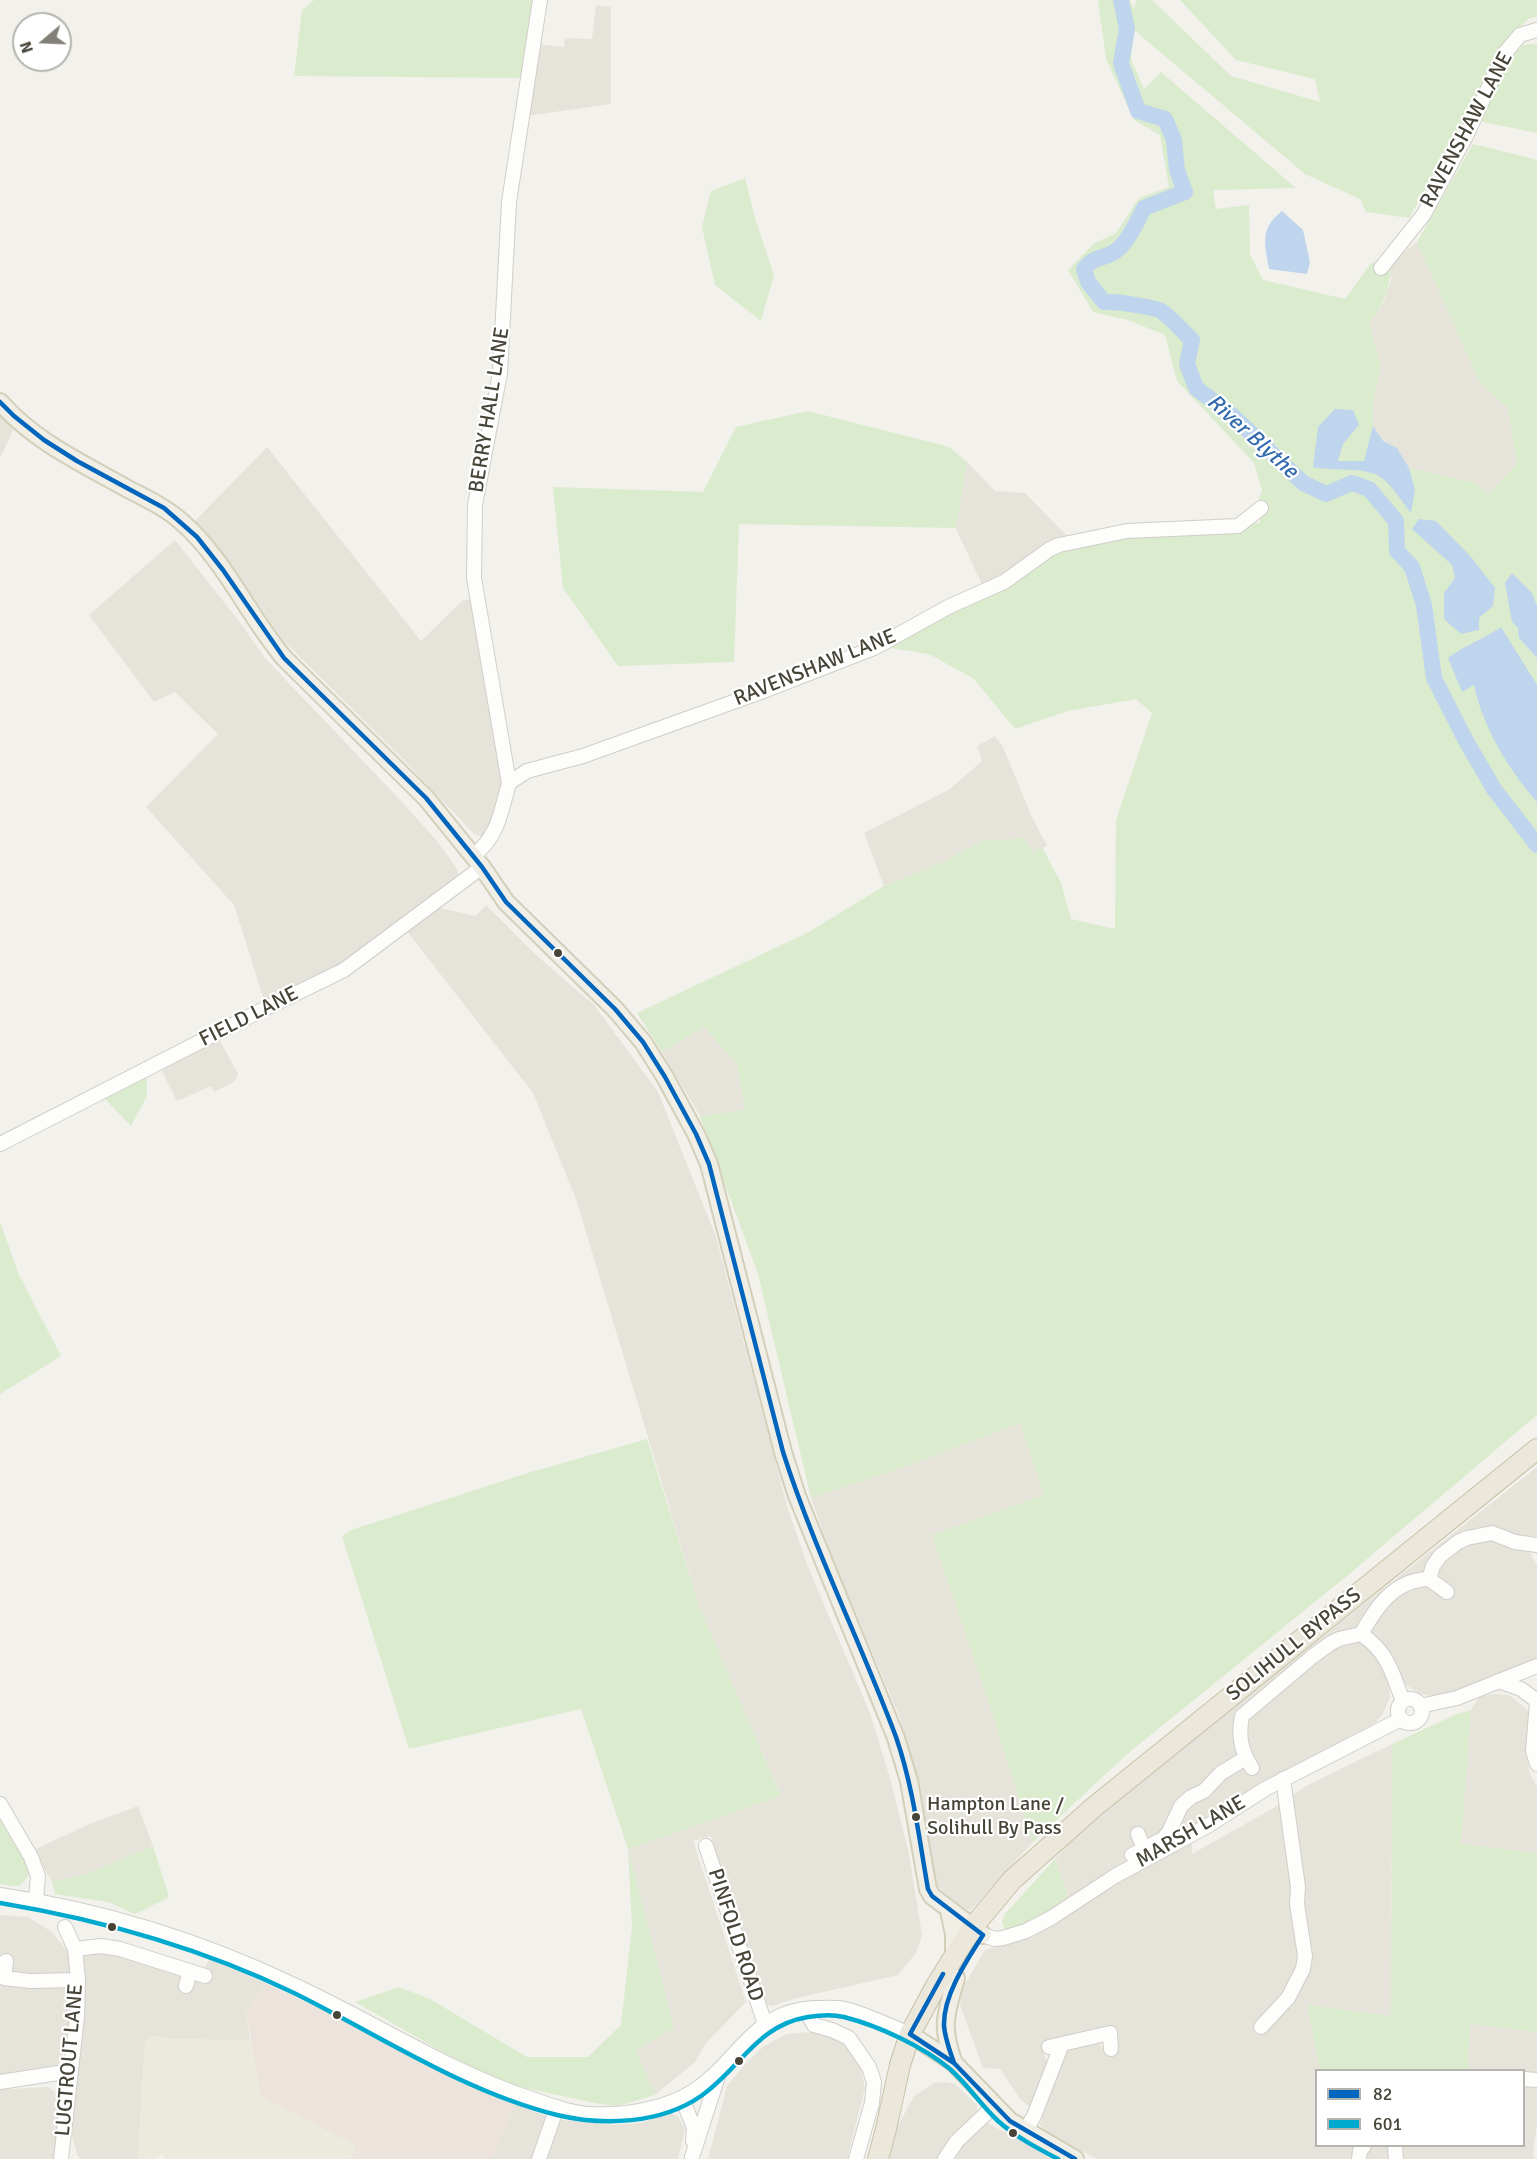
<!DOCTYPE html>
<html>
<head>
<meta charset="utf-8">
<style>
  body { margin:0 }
  #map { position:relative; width:1537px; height:2159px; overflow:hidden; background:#f2f1ec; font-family:Signika,sans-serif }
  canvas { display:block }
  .legend { position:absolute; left:1315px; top:2069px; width:210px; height:78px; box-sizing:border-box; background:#fff; border:2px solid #b5b4af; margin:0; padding:8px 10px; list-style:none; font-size:18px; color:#474438 }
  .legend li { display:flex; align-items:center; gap:12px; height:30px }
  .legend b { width:30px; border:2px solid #b5b4af }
  .north { position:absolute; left:12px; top:12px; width:60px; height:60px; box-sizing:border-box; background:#fff; border:2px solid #b5b4af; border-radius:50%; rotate:251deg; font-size:16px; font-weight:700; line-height:24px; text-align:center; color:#474438 }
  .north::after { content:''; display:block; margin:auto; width:21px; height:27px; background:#838177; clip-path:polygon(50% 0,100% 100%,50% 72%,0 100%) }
</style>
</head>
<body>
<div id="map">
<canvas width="1537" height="2159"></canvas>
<ul class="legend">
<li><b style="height:8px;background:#0065bd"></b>82</li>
<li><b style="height:8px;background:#00a9ce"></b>601</li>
</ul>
<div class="north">N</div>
</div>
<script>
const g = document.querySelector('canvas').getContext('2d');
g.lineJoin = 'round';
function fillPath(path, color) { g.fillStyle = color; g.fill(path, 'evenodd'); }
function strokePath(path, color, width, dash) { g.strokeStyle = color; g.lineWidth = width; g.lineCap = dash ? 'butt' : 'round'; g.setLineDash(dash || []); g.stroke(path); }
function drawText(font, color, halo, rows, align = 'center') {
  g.font = font + ' Signika,sans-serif'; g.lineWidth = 4.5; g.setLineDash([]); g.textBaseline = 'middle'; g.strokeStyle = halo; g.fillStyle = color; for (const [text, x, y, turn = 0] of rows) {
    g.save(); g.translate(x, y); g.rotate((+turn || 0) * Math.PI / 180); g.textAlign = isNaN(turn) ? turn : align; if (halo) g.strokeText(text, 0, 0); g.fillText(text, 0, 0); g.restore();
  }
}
fillPath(new Path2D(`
  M596,5L611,7V104L526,116L538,44L564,47L565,38L592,39Z
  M1417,242L1480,383L1508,408L1517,463L1488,495L1476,483L1409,468L1397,448L1383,441L1373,426V404L1381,365L1369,325L1384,301L1391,280L1390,262Z
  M0,413L14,428L0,458Z
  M267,447L421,641L462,601L474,598L505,780L486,837L474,834L406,762L282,639L236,571L195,521Z
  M967,462L995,491L1025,493L1066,535L1044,545L1009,573L982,584L956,529Z
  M175,540L242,625L265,658L402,802L437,841L455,866L459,875L342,967L266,1006L234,905L146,807L218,734L175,692L154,702L89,615Z
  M995,736L1002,745L1032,817L1047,846L1032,852L1023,837L1002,841L986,839L943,862L884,886L864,833L950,789L982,761L977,746Z
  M486,905L535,954L595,1006L658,1092L716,1237L787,1506L808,1567L870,1713L889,1775L909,1854L921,1929L922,1936L916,1953L898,1975L797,1998L771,2006L763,2003L757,1991L711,1836L693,1841L746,2002L705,2044L695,2062L655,2095L636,2049L674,2028L628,1849L781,1795L699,1606L576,1199L533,1093L406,930L439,908L476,916Z
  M704,1027L737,1064L745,1110L700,1116L662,1052Z
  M218,1037L238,1074L235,1081L214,1092L211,1086L177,1101L160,1067Z
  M1020,1422L1044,1495L988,1701L1033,1842L970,1911L957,1903L938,1886L931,1861L915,1770L900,1718L832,1557L811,1498L902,1468Z
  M1537,1467V1536L1486,1539L1514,1549L1530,1552L1537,1566V1660L1466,1689L1436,1696L1421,1694L1409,1687L1399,1678L1388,1681L1390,1697L1383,1714L1375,1723L1254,1788L1188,1831L1069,1899L1055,1859L1073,1839L1162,1764Z
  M1493,1694L1509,1695L1529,1711L1527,1754L1529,1772L1537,1787V1853L1461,1844L1471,1710L1479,1697Z
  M1392,1744L1391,2017L1307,2005L1320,2070H1316V2146H1524V2070H1468L1470,2024L1537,2032V2123L1533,2153L1535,2159H1097L1047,2134L1040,2124L1063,2056L1067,2048L1094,2042L1099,2044L1107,2052L1114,2030L1041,2046L1049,2068L1033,2109L1021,2100L1000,2069L983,2068L960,2005L962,1989L985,1950L1018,1938L1069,1914L1148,1865L1192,1843V1854L1272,1809L1306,1786Z
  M138,1806L153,1846L86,1874L52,1882L34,1850L87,1825Z
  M0,1915L28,1917L52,1932L68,1952L71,1962L72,1999L69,2027L62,2059L58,2066L9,2076L11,2089L48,2087L59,2095L56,2159H0Z
  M105,1948L199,1976L210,1959L265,1983L246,2012L250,2041L172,2039L153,2036L145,2042L138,2159H80L77,2154L70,2130L83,1990L84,1955Z
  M810,2032L825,2033L835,2038L848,2047L860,2064L865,2088L847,2159H708L727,2086L747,2062L764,2046L787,2034Z
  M944,2082L955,2084L977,2105V2113L955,2132L938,2159H889L898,2126L914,2096L934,2083Z
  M515,2104L554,2119L613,2125L642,2123L671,2113L678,2116L685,2130L678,2159H492Z
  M987,2123L1005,2132L1052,2159H954L964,2141Z`), '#e5e3da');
fillPath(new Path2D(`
  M153,2036L172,2039L252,2040L261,2097L356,2146L350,2159H166L161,2154L155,2159H138L145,2042Z`), '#eceadc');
fillPath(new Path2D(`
  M265,1983L413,2052L515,2104L492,2159H350L356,2146L261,2097L246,2012Z`), '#ece3dd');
fillPath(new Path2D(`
  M314,0H536L522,78L294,76L302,10Z
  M1098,0H1130L1134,10L1136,0H1152L1231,76L1320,102L1315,79L1236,60L1180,0H1537V16L1528,19L1498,51L1477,98L1409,218L1366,212L1360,199L1305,174L1134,30L1131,59L1144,89L1161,72L1296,188L1213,190L1216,209L1249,205L1250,254L1263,280L1345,299L1371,263L1390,262C1392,289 1383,302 1369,325L1381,365L1373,404V426L1383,441L1397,448L1409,468L1476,483L1488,495L1517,463L1508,408L1480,383L1417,242L1473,144L1537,160V606L1532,593L1518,628L1519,638L1537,658V1415L1348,1575L1126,1755L1033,1842L988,1701L932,1535L1044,1495L1020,1423L902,1468L811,1498L758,1274L700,1116L745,1110L737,1064L704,1027L662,1052L637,1013L809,932L884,886L943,862L986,839L1002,841L1023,837L1032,852L1042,847L1061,883L1071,919L1115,929L1116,820L1152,713L1136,699L1068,711L1015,729L974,679L929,654L884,647L1052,555L1086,543L1139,537L1237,530L1260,522L1261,511L1258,502L1262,490L1254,463L1177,381L1165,335L1128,320L1093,312L1068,270L1093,244L1116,233L1139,198L1169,187L1160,135L1134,120L1106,59Z
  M1537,44V133L1479,121L1509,60L1523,45Z
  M745,178L754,215L774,275L761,321L715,285L702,227L711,191Z
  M808,411L949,447L967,462L956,528L739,524L734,662L618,666L563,588L553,487L703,492L736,427Z
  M147,1074V1096L131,1126L103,1097Z
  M0,1222L19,1275L61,1356L0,1394Z
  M647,1439L699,1606L781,1796L628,1849L674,2028L636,2050L655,2095L618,2106L600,2104L529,2089L482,2074L355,2002L399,1987L430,1999L527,2057H588L621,2025L632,1927L628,1849L581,1709L409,1749L342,1536L354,1529L528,1473Z
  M1471,1710L1461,1844L1537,1853V2032L1470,2024L1468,2070H1320L1307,2005L1391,2016L1392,1744L1457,1714Z
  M0,1820L24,1860L29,1873C21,1890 16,1887 0,1884Z
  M153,1846L169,1897L135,1914L108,1902L55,1894L52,1882L86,1874Z
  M1055,1859L1069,1899L1046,1915L1006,1933L1002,1922L1005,1914Z`), '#dbebcd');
fillPath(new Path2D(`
  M1282,211L1303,230L1310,262L1307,274L1269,269C1265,242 1259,230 1282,211Z
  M1335,409L1353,410L1359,425L1343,444L1338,461H1364L1373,426L1383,441L1397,448L1409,468L1415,490L1411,513C1404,504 1389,481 1379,476C1359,466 1334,472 1313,467L1318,427Z
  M1419,519L1436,521L1471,557L1495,588L1493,606L1479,618V630L1461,634L1444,619V593L1455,578L1452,565L1412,529Z
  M1512,573L1532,593L1537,606V658L1519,638L1518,628L1512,622L1505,583Z
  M1501,627L1537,685V802C1509,770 1483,728 1474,685L1462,692L1448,658C1465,645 1484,639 1501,627Z`), '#bfd4ed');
strokePath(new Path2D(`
  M1121,0L1127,29L1121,63L1138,111L1165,119L1174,140L1177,170L1185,192L1144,208C1138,220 1128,242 1117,250C1106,260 1095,254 1084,269L1088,282L1104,302C1113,301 1154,307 1161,311C1172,318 1182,331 1192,340L1187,364L1196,388L1233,416L1303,483L1326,494L1352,483L1369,489L1396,521L1397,551L1412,567L1424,605L1434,678L1466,741L1494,789L1537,845`), '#bfd4ed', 16);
const minor = new Path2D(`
  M1381,268L1424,214L1466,136L1504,54L1520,35L1537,30
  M509,783L474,578L475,505L500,373L509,202L540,0
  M473,856C498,837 501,812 509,783L527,771L583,756L761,692L874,648L950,606L1004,582L1050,549L1059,545L1127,531L1238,526L1261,508
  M0,1144L254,1014L344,970L482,867
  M1429,1579L1447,1592
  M1361,1634C1377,1606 1394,1580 1429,1579L1433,1566L1440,1556L1458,1542L1467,1538L1492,1533L1515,1542L1537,1545
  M1498,1681L1521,1689L1537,1701
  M1398 1711a12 12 0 1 1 24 0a12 12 0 1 1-24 0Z
  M1537,1702L1533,1751L1537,1764
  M1420,1706L1457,1698L1537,1666
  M1252,1768C1241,1751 1238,1736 1242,1716L1313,1656L1331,1643L1339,1639L1361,1634C1388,1652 1392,1673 1403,1701
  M0,1804L31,1857L38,1876L36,1900
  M1138,1834L1144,1849
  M706,1846L765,2024
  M1132,1855L1163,1839L1169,1832L1181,1806L1191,1797L1204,1791L1221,1773L1246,1758
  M0,1895C102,1910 201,1941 294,1985C374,2022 448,2071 532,2099C550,2105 570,2113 590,2114C623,2116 667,2109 695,2090C740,2060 752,2011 815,2008C824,2008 835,2007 845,2009C866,2014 889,2026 910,2034
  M983,1935L995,1939L1003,1938L1026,1931L1051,1918L1115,1876L1209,1825L1265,1789L1401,1719
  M75,1949L101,1946L120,1949L205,1976
  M6,1961L4,1978L30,1981L78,1980
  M186,1986L190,1971
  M805,2009L814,2025L832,2030L849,2038L869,2067L874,2082L872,2103L856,2159
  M1261,2027L1288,1998L1303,1969L1305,1956L1297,1904L1298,1887L1283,1779
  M1049,2047L1110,2033L1111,2049
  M1524,2079L1537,2080
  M0,2082L71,2071
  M682,2098L694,2128L693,2141
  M1025,2132L1034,2116L1062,2044
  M1395,2146L1396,2159
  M692,2157L720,2070
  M61,2159L77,2017L78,1980L75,1949L65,1927
  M539,2159L557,2107
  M945,2159L957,2141L994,2106
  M1359,2159L1360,2151L1364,2146`);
const major = new Path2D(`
  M0,402C35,442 82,463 128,489C147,499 167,508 183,523C223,558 249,616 284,658L426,798L482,867L506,902L615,1009L643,1042L665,1077L696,1134L709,1164L783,1452L797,1496L896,1738L909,1781L928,1889L932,1896L983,1935
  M949,1911L954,1934V1955
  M910,2034L954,2063L1010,2121L1075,2159
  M954,2063C940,2026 946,2014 956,1978`);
const highway = new Path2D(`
  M878,2159L886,2129L900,2065L910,2034L937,1984L972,1928L1012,1880L1094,1807L1537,1449`);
strokePath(minor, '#d0cec9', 16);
strokePath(major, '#d3cfba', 20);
strokePath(highway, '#c8c1a8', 22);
strokePath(minor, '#fdfdfc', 14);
strokePath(major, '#f1efe5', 16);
strokePath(highway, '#ebe8db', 20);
strokePath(new Path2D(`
  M0,402L14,416L44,440L77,461L164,508L197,537L223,570L284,658L426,798L482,867L506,902L615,1009L643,1042L665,1077L696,1134L709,1164L783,1452C814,1549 860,1641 896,1737C913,1786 919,1838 928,1889L932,1896L983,1935C967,1960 943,1995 944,2026C945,2039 950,2051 954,2063
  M943,1974L910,2034L954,2063L1010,2121L1075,2159`), '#0065bd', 4.5);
strokePath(new Path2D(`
  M0,1903C102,1920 201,1948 294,1993C381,2036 462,2091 557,2115C603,2126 661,2124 701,2096C740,2069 757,2025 808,2017C820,2015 832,2014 844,2017C879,2026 922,2046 950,2069C968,2085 981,2105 998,2121C1016,2137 1037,2148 1058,2159`), '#00a9ce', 4.5);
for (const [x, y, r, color] of [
  [558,953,5,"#474438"],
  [916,1817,5,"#474438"],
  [112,1927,5,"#474438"],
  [337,2015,5,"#474438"],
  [739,2061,5,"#474438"],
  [1013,2133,5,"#474438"]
]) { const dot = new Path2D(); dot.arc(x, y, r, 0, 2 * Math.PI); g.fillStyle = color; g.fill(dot); strokePath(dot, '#fff', 2); }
drawText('20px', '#474438', '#fff', [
  ["Hampton Lane /",927,1805],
  ["Solihull By Pass",927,1829]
], 'left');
drawText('21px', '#474438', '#fff', [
  ["RAVENSHAW LANE",1467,130,-62],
  ["BERRY HALL LANE",490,410,-81],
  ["RAVENSHAW LANE",815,668,-22],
  ["FIELD LANE",249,1017,-27],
  ["SOLIHULL BYPASS",1294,1645,-39],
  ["MARSH LANE",1191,1832,-30],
  ["PINFOLD ROAD",735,1935,72],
  ["LUGTROUT LANE",70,2060,-85]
]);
drawText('italic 22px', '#356baf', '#fff', [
  ["River Blythe",1252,437,42]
]);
</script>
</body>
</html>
